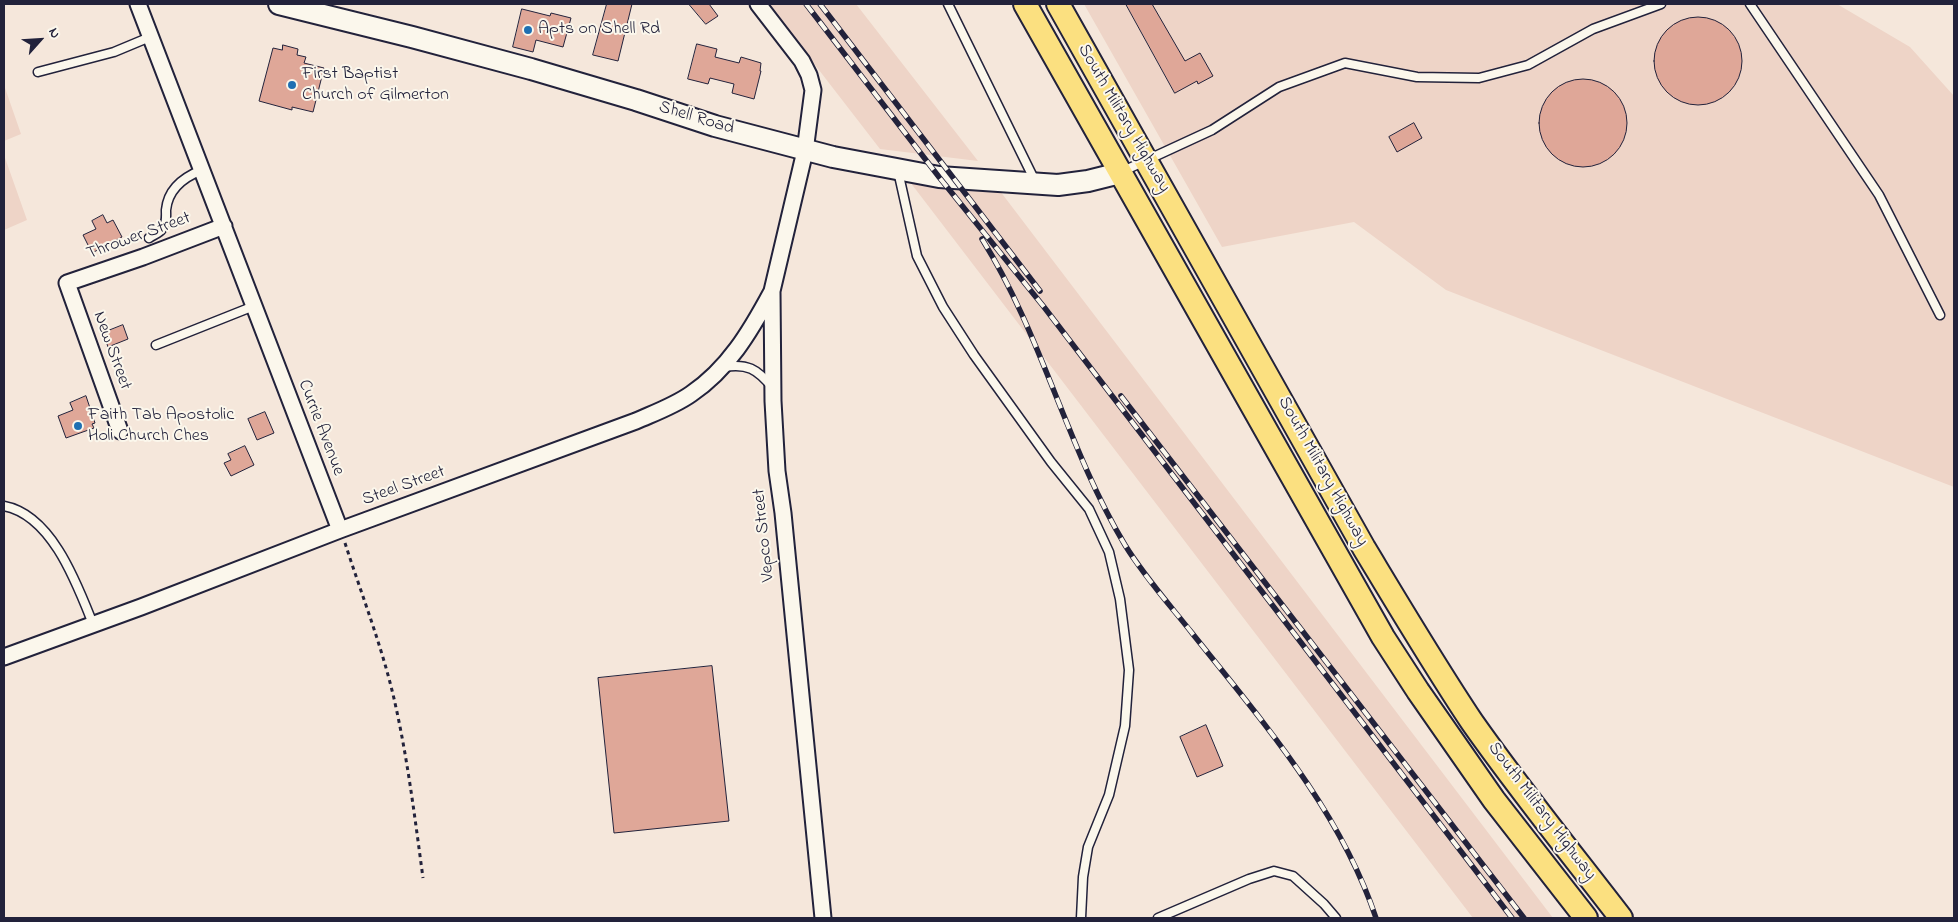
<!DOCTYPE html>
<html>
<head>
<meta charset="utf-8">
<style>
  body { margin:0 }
  #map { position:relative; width:1958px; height:922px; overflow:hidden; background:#f5e7db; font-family:"Indie Flower",sans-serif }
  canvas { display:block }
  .frame { position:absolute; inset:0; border:5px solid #22223b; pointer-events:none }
  .north { position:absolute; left:15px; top:15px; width:50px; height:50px; -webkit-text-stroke:4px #fbf7ec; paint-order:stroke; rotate:64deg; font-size:14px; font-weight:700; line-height:20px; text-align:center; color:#22223b }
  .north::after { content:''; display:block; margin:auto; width:18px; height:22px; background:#22223b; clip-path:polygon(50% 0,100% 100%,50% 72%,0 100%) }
</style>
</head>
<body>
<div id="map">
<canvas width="1958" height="922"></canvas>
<div class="frame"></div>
<div class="north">N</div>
</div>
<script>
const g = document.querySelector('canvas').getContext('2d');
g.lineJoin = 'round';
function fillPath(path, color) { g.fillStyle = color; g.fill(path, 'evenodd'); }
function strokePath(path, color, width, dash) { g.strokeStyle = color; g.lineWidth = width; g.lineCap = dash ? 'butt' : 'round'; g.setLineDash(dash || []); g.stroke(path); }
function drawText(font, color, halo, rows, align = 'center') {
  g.font = font + ' "Indie Flower",sans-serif'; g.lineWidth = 4; g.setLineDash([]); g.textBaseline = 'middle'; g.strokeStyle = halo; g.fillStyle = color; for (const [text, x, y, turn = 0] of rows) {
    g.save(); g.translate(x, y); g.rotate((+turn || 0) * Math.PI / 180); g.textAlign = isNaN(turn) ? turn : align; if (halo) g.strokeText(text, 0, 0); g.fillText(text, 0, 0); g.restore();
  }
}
fillPath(new Path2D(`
  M768,4H856L978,161L880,149Z
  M1084,4H1837L1910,47L1954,96V487L1446,290L1354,222L1222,247Z
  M4,85L21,134L4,141Z
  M4,155L27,220L4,230Z
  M910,182L1000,191L1553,918H1473Z`), '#eed4c7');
const building = new Path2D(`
  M607,4H632L618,61L593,55Z
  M689,4H709L718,16L706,24Z
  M1126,4H1152L1185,61L1200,53L1213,76L1198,84L1197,81L1175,93Z
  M522,9L550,16L551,13L571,18L563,47L536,40L533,52L513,47Z
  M1654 61a44 44 0 1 1 88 0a44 44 0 1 1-88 0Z
  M697,44L717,49L715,57L739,63L741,57L761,63L760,71H761L754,99L732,93L734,84L710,78L708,84L688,79Z
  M283,45L298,49L297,55L306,57L304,63L324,68L313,112L292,107V110L259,101L273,48L282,50Z
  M1539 123a44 44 0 1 1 88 0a44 44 0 1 1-88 0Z
  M1414,123L1422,138L1397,152L1389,137Z
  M103,215L107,223L113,220L122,237L92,253L83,235L96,229L92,221Z
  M123,325L128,339L108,347L103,333Z
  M86,396L95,423L92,424L94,428L66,438L58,416L73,410L70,403Z
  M265,412L274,433L257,440L248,419Z
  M245,446L254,465L231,476L224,463L231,460L228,454Z
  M712,666L729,821L614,833L598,678Z
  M1206,725L1223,766L1197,777L1180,737Z`);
fillPath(building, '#dfa798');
strokePath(building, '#22223b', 1);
const lane = new Path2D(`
  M948,4L1035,181
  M1750,4L1879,195L1940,315
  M38,72L114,52L150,37
  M898,171L917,256L943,307L974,355L1051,462L1089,509L1109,552L1120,599L1129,670L1125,726L1109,795L1088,847L1083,877L1081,918
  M1121,172L1212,130L1279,87L1345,63L1417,77L1479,78L1528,65L1593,29L1661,4
  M149,238C153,235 160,233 162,229C167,223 166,217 166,210C168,189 184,177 202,170
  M156,345L254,306
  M724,367C747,363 757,369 772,387
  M4,506C52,515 77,584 93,624
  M1158,918L1249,879L1274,871L1293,876L1324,904L1336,918`);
const street = new Path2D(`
  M138,4L340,530
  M758,4L802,61L809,75L813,90L805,151L772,291L773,401L777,471L783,513L823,918
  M120,431L67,283L143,257L224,226
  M4,657L141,607L340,530L636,421C654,413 674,406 691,394C728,369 750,332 771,293`);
const secondary = new Path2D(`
  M279,4L412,37L531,69L636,100L715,126L833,157L939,177L1058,185L1088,181L1120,173`);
const primary = new Path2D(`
  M1025,4L1383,637L1418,691L1494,800L1586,918
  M1058,4L1364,548C1399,606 1434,665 1472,722C1519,789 1571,853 1621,918`);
strokePath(lane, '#22223b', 11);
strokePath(street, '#22223b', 19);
strokePath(secondary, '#22223b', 24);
strokePath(primary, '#22223b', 26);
strokePath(new Path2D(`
  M345,543C362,596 383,649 395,703C408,761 415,819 423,878`), '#22223b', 3, [4, 4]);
strokePath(lane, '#fbf7ec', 8);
strokePath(street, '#fbf7ec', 15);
strokePath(secondary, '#fbf7ec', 20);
strokePath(primary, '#fbe080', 22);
const rail = new Path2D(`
  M806,4L939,177L1044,307L1512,918
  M820,4L1040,291
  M982,239C1042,335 1067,448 1125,545C1144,576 1169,604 1192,633C1262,721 1340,810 1376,918
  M1121,396L1524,918`);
strokePath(rail, '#22223b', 5.5);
strokePath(rail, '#fbf7ec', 4, [11]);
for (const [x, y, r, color] of [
  [528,30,5,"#1f6fb2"],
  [292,85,5,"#1f6fb2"],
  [78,426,5,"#1f6fb2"]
]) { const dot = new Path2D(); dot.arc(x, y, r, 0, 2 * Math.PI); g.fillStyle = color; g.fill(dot); strokePath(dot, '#fbf7ec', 2); }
drawText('18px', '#22223b', '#fbf7ec', [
  ["Apts on Shell Rd",538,30],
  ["First Baptist",302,75],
  ["Church of Gilmerton",302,96],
  ["Faith Tab Apostolic",88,416],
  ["Holi Church Ches",88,437]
], 'left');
drawText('18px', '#22223b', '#fbf7ec', [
  ["Shell Road",696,119,17],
  ["South Military Highway",1123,119,60],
  ["Thrower Street",139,237,-20],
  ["New Street",111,351,70],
  ["Currie Avenue",320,428,69],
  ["South Military Highway",1322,472,61],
  ["Steel Street",404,487,-20],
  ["Vepco Street",765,535,-96],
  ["South Military Highway",1541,812,53]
]);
</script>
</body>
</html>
